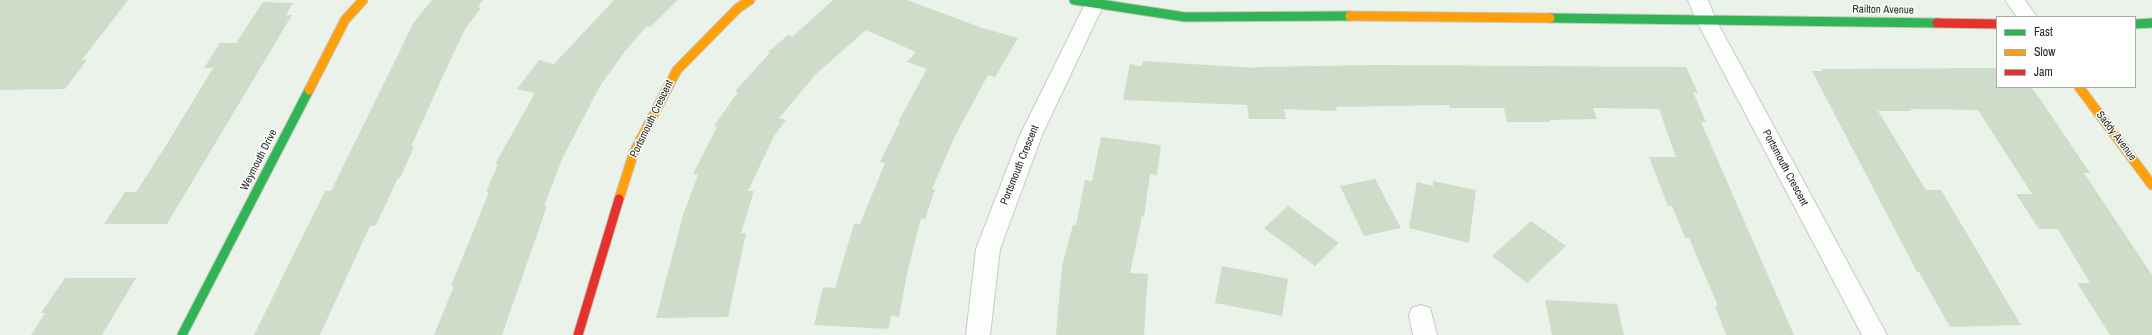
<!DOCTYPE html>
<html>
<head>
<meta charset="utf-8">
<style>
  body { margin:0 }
  #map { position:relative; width:2152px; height:335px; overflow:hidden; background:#ebf2e9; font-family:"Archivo Narrow",sans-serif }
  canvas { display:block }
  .legend { position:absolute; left:1996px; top:16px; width:140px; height:72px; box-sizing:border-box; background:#fff; border:1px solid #a7a9a7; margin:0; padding:5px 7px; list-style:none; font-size:12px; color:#232822 }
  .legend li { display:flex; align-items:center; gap:8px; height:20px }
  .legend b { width:20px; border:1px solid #a7a9a7 }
</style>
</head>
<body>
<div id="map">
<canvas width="2152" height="335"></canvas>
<ul class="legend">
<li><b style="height:5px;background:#30b455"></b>Fast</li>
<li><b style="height:5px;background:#ff9f0a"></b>Slow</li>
<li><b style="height:5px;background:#e5322d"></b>Jam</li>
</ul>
</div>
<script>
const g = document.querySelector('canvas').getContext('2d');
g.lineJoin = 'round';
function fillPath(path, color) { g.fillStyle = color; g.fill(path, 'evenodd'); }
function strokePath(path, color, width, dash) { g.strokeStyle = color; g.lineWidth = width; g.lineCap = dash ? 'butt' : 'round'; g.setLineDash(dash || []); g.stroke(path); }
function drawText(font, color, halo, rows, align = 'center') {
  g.font = font + ' "Archivo Narrow",sans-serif'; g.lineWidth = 3; g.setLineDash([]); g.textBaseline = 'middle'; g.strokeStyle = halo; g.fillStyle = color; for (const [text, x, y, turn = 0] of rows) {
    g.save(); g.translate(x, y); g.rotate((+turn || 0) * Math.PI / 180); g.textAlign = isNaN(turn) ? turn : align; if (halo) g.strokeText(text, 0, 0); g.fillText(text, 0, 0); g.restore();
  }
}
fillPath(new Path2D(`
  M0,0H128L82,60H87L65,89L0,90Z
  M432,0H483L478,7L481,8L465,29L442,78L411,147H414L400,178H398L376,225L370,226L320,335H254L325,191H331L414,22Z
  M614,0H678L650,27L647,26L626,50L600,86L563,157L544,206H547L502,335H434L454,286H451L489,192H486L498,164H495L535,93L517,89L539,60L554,64Z
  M833,0H907L982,28L1018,38L995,77L988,75L955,136L932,189H935L925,219L921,218L907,274L899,317L891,316L889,329L814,325L823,287L835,288L854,224H860L885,163L880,162L900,122H898L927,69L907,62L916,52L866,30L816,74L779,118L786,120L774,136L748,191H754L741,233H746L728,317L656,318L683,215L698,175L693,174L717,127L714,126L738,92L735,91L770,53L768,52L788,35L792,37Z
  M263,2L293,3L286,15H292L167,224H104L125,192H136L167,144L213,68H204L220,43H236Z
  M1143,61L1257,68V67L1376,65L1686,67L1698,93L1693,92L1706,122H1701L1794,335H1726L1715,306H1718L1689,238H1685L1672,206H1668L1649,157H1676L1659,109L1593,108L1597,119L1550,120L1551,122H1507L1504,108H1450L1449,105L1336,107L1337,111L1284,109L1286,119H1249L1247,105L1123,100L1130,64L1142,66Z
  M1997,68V87H2031L2040,99L2090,173H2084L2152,275V335H2110L2077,283H2090L2058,229H2039L2016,194H2032L1978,110L1910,109L1912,111H1878L1926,190H1941L2021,325L1950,327L1919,272H1917L1812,71H1823L1821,69Z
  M1101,137L1161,145L1157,175L1150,174L1144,217L1142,216L1130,273L1148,274L1144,335H1056L1062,266L1073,225H1076L1085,180L1092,181Z
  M1375,179L1401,228L1364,236L1340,186Z
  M1433,181L1476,190L1469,243L1409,228L1417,182L1433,186Z
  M1288,206L1339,243L1315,266L1264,228Z
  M1531,221L1566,246L1527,283L1492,256Z
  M1222,266L1288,279L1282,316L1215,303Z
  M65,278H136L102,335H31L45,313H41Z
  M1545,300L1617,304L1624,335H1552Z`), '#ceddca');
const street = new Path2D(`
  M1087,0H1101L1104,4L1042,135L1000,249L990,335H966L976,249L1020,135Z
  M1688,0H1708L1716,20L1887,335H1862L1696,20Z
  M2005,0H2025L2037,17H2017Z
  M1421,305L1430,308L1437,335H1413L1409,315L1412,308Z`);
const fast = new Path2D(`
  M1074,0L1185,17L1350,16
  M1550,18L1937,23
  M2135,24L2152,23
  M182,335L309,90`);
const slow = new Path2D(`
  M1350,16L1550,18
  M2079,87L2152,185
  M309,90L345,20L363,0
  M619,199L634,152L677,70L738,8L750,0`);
const jam = new Path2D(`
  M1937,23L1997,24
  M578,335L619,199`);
strokePath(street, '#c5cbc4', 2);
strokePath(fast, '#c5cbc4', 11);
strokePath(slow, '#c5cbc4', 11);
strokePath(jam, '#c5cbc4', 11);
fillPath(street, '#fcfdfc');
strokePath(fast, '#30b455', 9);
strokePath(slow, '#ff9f0a', 9);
strokePath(jam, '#e5322d', 9);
drawText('11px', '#232822', '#fff', [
  ["Railton Avenue",1883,10,1],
  ["Portsmouth Crescent",652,119,-64],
  ["Saddy Avenue",2116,136,53],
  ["Weymouth Drive",259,160,-63],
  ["Portsmouth Crescent",1020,165,-68],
  ["Portsmouth Crescent",1785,168,62]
]);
</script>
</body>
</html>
